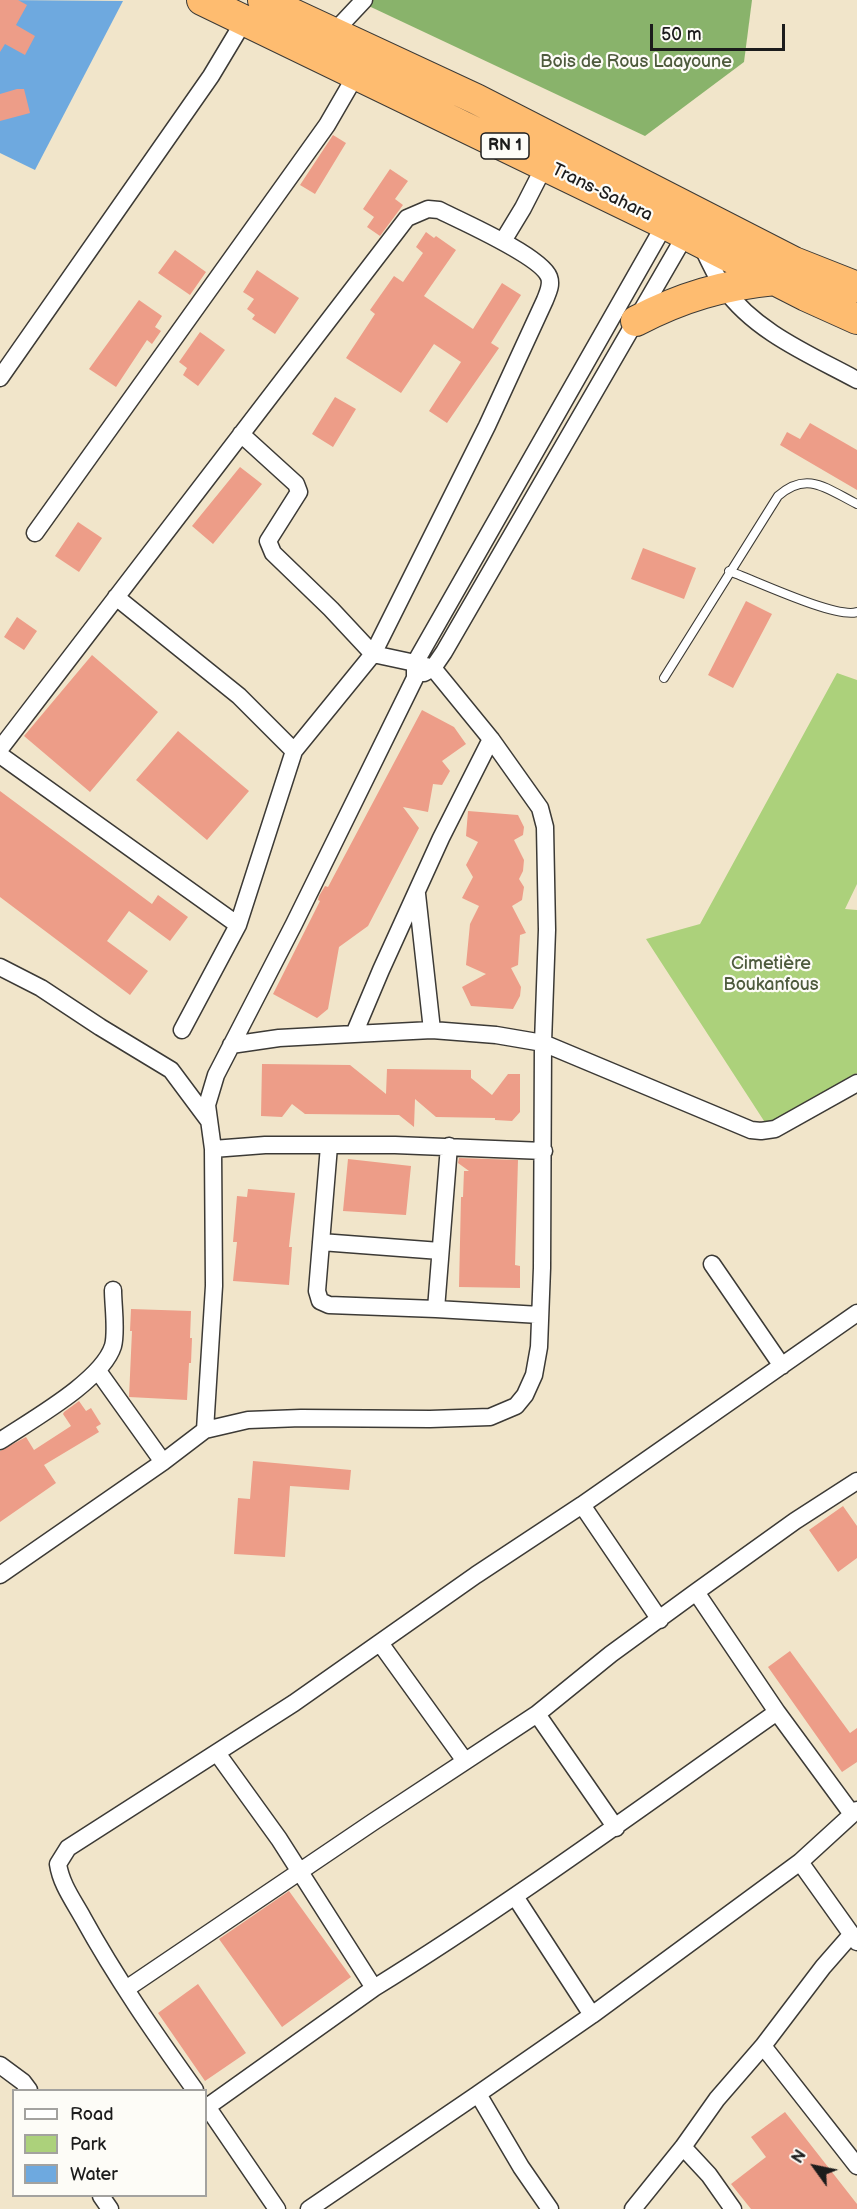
<!DOCTYPE html>
<html>
<head>
<meta charset="utf-8">
<style>
  body { margin:0 }
  #map { position:relative; width:857px; height:2209px; overflow:hidden; background:#f1e5ca; font-family:"Balsamiq Sans",sans-serif }
  canvas { display:block }
  .legend { position:absolute; left:12px; top:2089px; width:195px; height:108px; box-sizing:border-box; background:#fdfcf7; border:2px solid #a3a29f; margin:0; padding:8px 10px; list-style:none; font-size:18px; color:#1c1c1c }
  .legend li { display:flex; align-items:center; gap:12px; height:30px }
  .legend b { width:30px; border:2px solid #a3a29f }
  .north { position:absolute; left:785px; top:2137px; width:60px; height:60px; -webkit-text-stroke:4px #fdfcf7; paint-order:stroke; rotate:303deg; font-size:16px; font-weight:700; line-height:24px; text-align:center; color:#1c1c1c }
  .north::after { content:''; display:block; margin:auto; width:21px; height:27px; background:#1c1c1c; clip-path:polygon(50% 0,100% 100%,50% 72%,0 100%) }
  .scale { position:absolute; left:650px; top:24px; width:135px; height:27px; box-sizing:border-box; border:3px solid #1c1c1c; border-top:0; padding-left:8px; font-size:18px; line-height:21px; white-space:nowrap; color:#1c1c1c; -webkit-text-stroke:4px #fdfcf7; paint-order:stroke }
</style>
</head>
<body>
<div id="map">
<canvas width="857" height="2209"></canvas>
<ul class="legend">
<li><b style="height:8px;background:#fff"></b>Road</li>
<li><b style="height:16px;background:#acd17b"></b>Park</li>
<li><b style="height:16px;background:#6ea9df"></b>Water</li>
</ul>
<div class="north">N</div>
<div class="scale">50 m</div>
</div>
<script>
const g = document.querySelector('canvas').getContext('2d');
g.lineJoin = 'round';
function fillPath(path, color) { g.fillStyle = color; g.fill(path, 'evenodd'); }
function strokePath(path, color, width, dash) { g.strokeStyle = color; g.lineWidth = width; g.lineCap = dash ? 'butt' : 'round'; g.setLineDash(dash || []); g.stroke(path); }
function drawText(font, color, halo, rows, align = 'center') {
  g.font = font + ' "Balsamiq Sans",sans-serif'; g.lineWidth = 4.5; g.setLineDash([]); g.textBaseline = 'middle'; g.strokeStyle = halo; g.fillStyle = color; for (const [text, x, y, turn = 0] of rows) {
    g.save(); g.translate(x, y); g.rotate((+turn || 0) * Math.PI / 180); g.textAlign = isNaN(turn) ? turn : align; if (halo) g.strokeText(text, 0, 0); g.fillText(text, 0, 0); g.restore();
  }
}
fillPath(new Path2D(`
  M837,673L857,680V884L845,909L857,910V1073L766,1124L646,939L700,924Z`), '#acd17b');
fillPath(new Path2D(`
  M356,0H752L744,62L645,136Z`), '#89b36b');
fillPath(new Path2D(`
  M0,0L123,1L35,170L0,153Z`), '#6ea9df');
fillPath(new Path2D(`
  M0,0H18L27,5L16,25L35,36L25,55L5,44L0,52Z
  M17,89H24L30,113L0,121V94Z
  M333,135L346,143L315,194L300,185Z
  M390,169L408,181L395,199L403,205L380,236L367,227L374,217L363,209Z
  M426,232L434,238L436,236L456,250L424,296L473,329L502,283L521,295L491,343L499,348L447,423L429,411L461,362L434,344L401,393L346,358L375,314L370,310L394,276L403,282L423,253L416,247Z
  M175,250L206,272L190,295L158,273Z
  M257,270L299,298L275,334L252,319L255,315L247,309L254,299L243,292Z
  M139,300L162,316L155,327L161,331L152,344L147,340L116,387L89,369Z
  M200,332L225,350L198,386L183,375L187,368L179,362Z
  M335,397L356,409L333,447L312,434Z
  M810,423L857,450V490L780,445L787,432L800,439Z
  M240,467L262,484L213,544L192,526Z
  M78,522L102,538L79,572L55,556Z
  M643,548L696,568L684,599L631,579Z
  M746,601L772,614L733,688L708,675Z
  M17,617L37,631L24,650L4,637Z
  M92,655L158,712L90,792L24,736Z
  M422,710L454,727L466,744L442,761L450,771L442,785L433,784L428,812L403,807L419,828L368,926L339,947L328,1009L317,1018L273,994L320,901L318,900L319,896L325,886L328,887Z
  M178,731L249,791L207,840L136,780Z
  M0,791L152,904L158,895L188,917L170,941L129,911L107,941L148,971L130,995L0,897Z
  M468,811L518,815L524,827L523,835L514,840L524,860L523,871L519,879L524,887L522,900L512,906L526,933L520,935L518,965L511,968L521,987L520,996L513,1009L471,1006L462,987L486,974L466,965L470,924L479,906L462,898L473,877L466,865L478,842L466,836Z
  M262,1064L350,1065L386,1094L387,1069L471,1070V1078L492,1095L508,1074H520V1112L512,1121L495,1120V1118L436,1117L415,1099L414,1127L399,1115L305,1114L292,1104L282,1117L261,1116Z
  M459,1158L518,1160L515,1265L520,1266V1288L459,1287L461,1197H463L464,1171H469L458,1163Z
  M348,1159L411,1166L406,1215L343,1211Z
  M248,1189L295,1193L289,1247H292L289,1285L233,1281L237,1242H233L237,1196L247,1197Z
  M131,1309L191,1311L190,1338H192L191,1363H189L187,1400L129,1397L132,1331H130Z
  M79,1401L86,1411L91,1408L101,1424L96,1427L99,1432L44,1465L56,1483L0,1522V1451L26,1437L34,1450L71,1426L63,1414L64,1412Z
  M253,1461L351,1470L349,1490L290,1486L285,1557L234,1554L238,1498L250,1499Z
  M843,1506L857,1526V1558L838,1572L809,1530Z
  M790,1651L850,1733L857,1728V1762L842,1772L768,1667Z
  M289,1891L351,1977L282,2027L219,1939Z
  M198,1984L246,2053L205,2081L158,2013Z
  M785,2112L857,2204V2209H751L731,2184L766,2157L751,2137Z`), '#ed9d88');
const lane = new Path2D(`
  M729,571C754,580 836,619 857,612
  M664,678L778,496C807,470 827,489 857,504`);
const street = new Path2D(`
  M333,33L364,0
  M503,241L523,208L545,165
  M702,247C709,260 715,275 724,288C755,332 811,355 857,380
  M0,378L211,76L244,21
  M35,533L327,125L356,75
  M116,597L239,696L294,751
  M424,673L433,668L444,652L686,234
  M0,749L407,218L428,209L439,210C461,221 541,256 549,277C552,285 548,292 545,300L487,426L373,654L294,751L238,925L182,1030
  M0,755L238,925
  M417,894L432,1030
  M0,967L41,988L100,1027L171,1070L209,1121
  M354,1034L432,1030L496,1035L543,1043L751,1130L761,1131L775,1129L857,1083
  M231,1045L279,1038L354,1034L381,970L441,838L491,739
  M329,1146L317,1291L320,1301L329,1305L436,1309L449,1146
  M213,1149L265,1145H395L544,1151
  M321,1242L440,1251
  M712,1264L782,1366
  M436,1309L540,1315
  M98,1371L163,1462
  M205,1430L214,1286L213,1149L207,1105L216,1075L294,924L415,678V663L665,224
  M0,1441C31,1420 102,1381 113,1346C117,1332 113,1305 113,1290
  M582,1505L660,1620
  M0,1575L163,1462L205,1430L248,1420L301,1418L430,1419L490,1417L516,1406L525,1395L534,1375L539,1347L542,1268L543,1043L547,930L545,827L540,808L491,739L433,668L415,663L373,654L331,609L273,553L268,541L299,492L296,484L241,434
  M380,1643L465,1761
  M777,1712L852,1814
  M537,1714L616,1828
  M800,1862L857,1942
  M516,1898L592,2015
  M374,1988C513,1902 643,1806 777,1712L696,1592
  M126,1989L373,1822L537,1714L611,1654L696,1592L795,1521L857,1481
  M763,2046L857,2166
  M0,2065L23,2082L29,2090
  M195,2090C155,2034 116,1978 83,1918C73,1900 61,1884 58,1864L68,1848L294,1703L476,1575L582,1505L857,1313
  M206,2105L277,2209
  M207,2107L374,1988L279,1839L217,1753
  M683,2147L709,2175L733,2209
  M101,2196L110,2209
  M309,2209L478,2094
  M550,2209L521,2167L478,2094L592,2015L800,1862L857,1810
  M633,2209L683,2147L717,2099L763,2046L823,1967L851,1935`);
const highway = new Path2D(`
  M202,0L665,224L806,296L857,319
  M263,0L476,99L794,262L857,287
  M636,321C682,297 723,285 775,280`);
strokePath(lane, '#3c3a36', 10);
strokePath(street, '#3c3a36', 19);
strokePath(highway, '#3c3a36', 32);
strokePath(lane, '#fff', 8);
strokePath(street, '#fff', 16);
strokePath(highway, '#febc70', 30);
for (const [x, y, w] of [
  [505,146,48]
]) { const box = new Path2D(); box.roundRect(x - w / 2, y - 13, w, 26, 4.5); g.fillStyle = '#fdfcf7'; g.fill(box); strokePath(box, '#1c1c1c', 1.5); }
drawText('bold 16px', '#1c1c1c', null, [
  ["RN 1",505,146]
]);
drawText('18px', '#4e5b3d', '#fdfcf7', [
  ["Bois de Rous Laayoune",636,62],
  ["Cimetière",771,964],
  ["Boukanfous",771,985]
]);
drawText('18px', '#1c1c1c', '#fdfcf7', [
  ["Trans-Sahara",602,193,26]
]);
</script>
</body>
</html>
